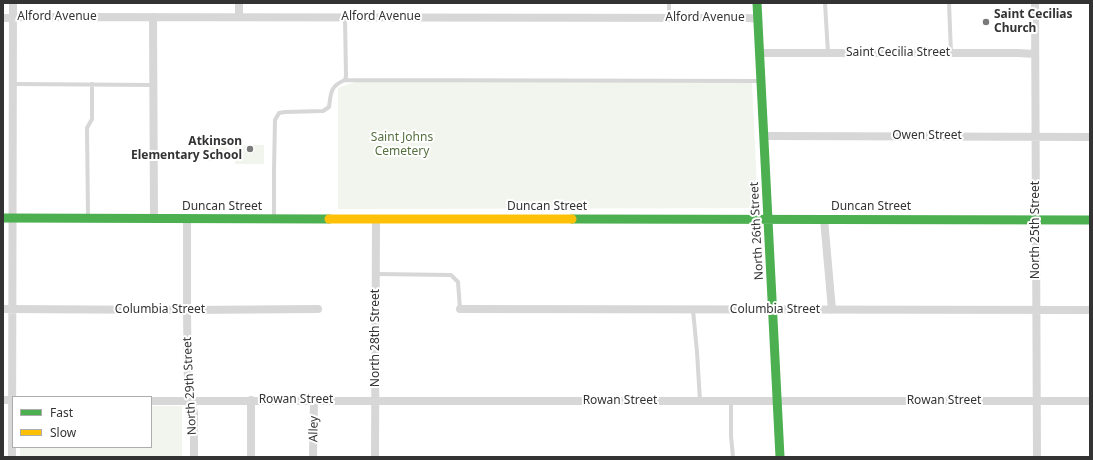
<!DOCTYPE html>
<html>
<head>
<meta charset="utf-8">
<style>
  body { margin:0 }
  #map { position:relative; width:1093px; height:460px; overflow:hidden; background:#fff; font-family:"Noto Sans",sans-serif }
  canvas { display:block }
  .frame { position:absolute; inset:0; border:4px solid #333; pointer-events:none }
  .legend { position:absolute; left:12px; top:396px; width:140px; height:52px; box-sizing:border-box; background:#fff; border:1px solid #adadad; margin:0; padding:5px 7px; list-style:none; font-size:12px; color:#333 }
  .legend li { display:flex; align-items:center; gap:8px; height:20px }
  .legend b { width:20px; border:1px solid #adadad }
</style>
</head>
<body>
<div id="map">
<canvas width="1093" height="460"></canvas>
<div class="frame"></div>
<ul class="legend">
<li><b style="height:5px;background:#4caf50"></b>Fast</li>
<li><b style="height:5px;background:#ffc107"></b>Slow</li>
</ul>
</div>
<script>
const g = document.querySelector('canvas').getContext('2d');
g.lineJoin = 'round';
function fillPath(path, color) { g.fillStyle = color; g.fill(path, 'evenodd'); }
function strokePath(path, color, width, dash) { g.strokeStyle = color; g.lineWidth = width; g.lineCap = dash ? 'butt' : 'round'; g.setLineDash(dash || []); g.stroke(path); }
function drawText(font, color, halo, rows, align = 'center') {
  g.font = font + ' "Noto Sans",sans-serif'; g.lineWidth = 4; g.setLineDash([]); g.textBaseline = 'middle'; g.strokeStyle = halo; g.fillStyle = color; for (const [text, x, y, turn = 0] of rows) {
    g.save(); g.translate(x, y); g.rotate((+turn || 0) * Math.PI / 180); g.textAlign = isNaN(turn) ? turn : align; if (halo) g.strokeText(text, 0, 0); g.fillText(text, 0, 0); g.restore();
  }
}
fillPath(new Path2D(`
  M358,81L752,83L758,208L338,209V88Z
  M211,145H222L228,149L227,155C222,160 216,160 209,161L208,159L206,151Z
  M235,145H264V164H235Z
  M151,406H182V457H20V447H151Z`), '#f1f5ed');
strokePath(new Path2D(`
  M669,3V18
  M825,3L828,53
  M949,3L951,53
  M345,80L761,81
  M13,84L154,85
  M88,216L87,128L92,119V84
  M274,218V170L275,120L279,113L285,112L323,111L329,107C331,93 330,86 345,80L346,76L345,18
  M376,274L451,275L458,282L460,309
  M693,310L697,352L700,401
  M731,401V436L733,457`), '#d7d7d7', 4);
strokePath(new Path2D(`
  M239,3V17
  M1035,3L1037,457
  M153,17L154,219
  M3,18L32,17L748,18L758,19
  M760,53H1018L1035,54
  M765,136L1090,137
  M187,219V310L188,390L194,412V457
  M824,219L832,310
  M3,309L187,310L318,309
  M460,309L1090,310
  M3,400H13
  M151,401H1090
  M12,457L13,3
  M251,457V400
  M313,457L314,400
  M375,457L376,219`), '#d7d7d7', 8);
strokePath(new Path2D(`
  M757,3L780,457
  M3,218L329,219
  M572,219L1090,220`), '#4caf50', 9);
strokePath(new Path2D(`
  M329,219H572`), '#ffc107', 9);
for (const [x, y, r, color] of [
  [986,22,4,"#7a7a7a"],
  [250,149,4,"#7a7a7a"]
]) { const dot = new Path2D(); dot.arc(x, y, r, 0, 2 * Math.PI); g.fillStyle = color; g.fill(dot); strokePath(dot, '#fff', 1.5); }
drawText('bold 12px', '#333', '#fff', [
  ["Saint Cecilias",994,15],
  ["Church",994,29],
  ["Atkinson",242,142,"right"],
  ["Elementary School",242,156,"right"]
], 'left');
drawText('12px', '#333', '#fff', [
  ["Alford Avenue",57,17],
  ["Alford Avenue",381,17],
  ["Alford Avenue",705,18],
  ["Saint Cecilia Street",898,53],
  ["Owen Street",927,136],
  ["Duncan Street",222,207],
  ["Duncan Street",547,207],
  ["Duncan Street",871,207],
  ["North 25th Street",1036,230,-90],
  ["North 26th Street",757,231,-93],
  ["Columbia Street",160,310],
  ["Columbia Street",775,310],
  ["North 28th Street",376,338,-90],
  ["North 29th Street",190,386,-93],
  ["Rowan Street",296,400],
  ["Rowan Street",620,401],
  ["Rowan Street",944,401],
  ["Alley",314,429,-89]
]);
drawText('12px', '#56703f', '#fff', [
  ["Saint Johns",402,138],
  ["Cemetery",402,152]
]);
</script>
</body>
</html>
